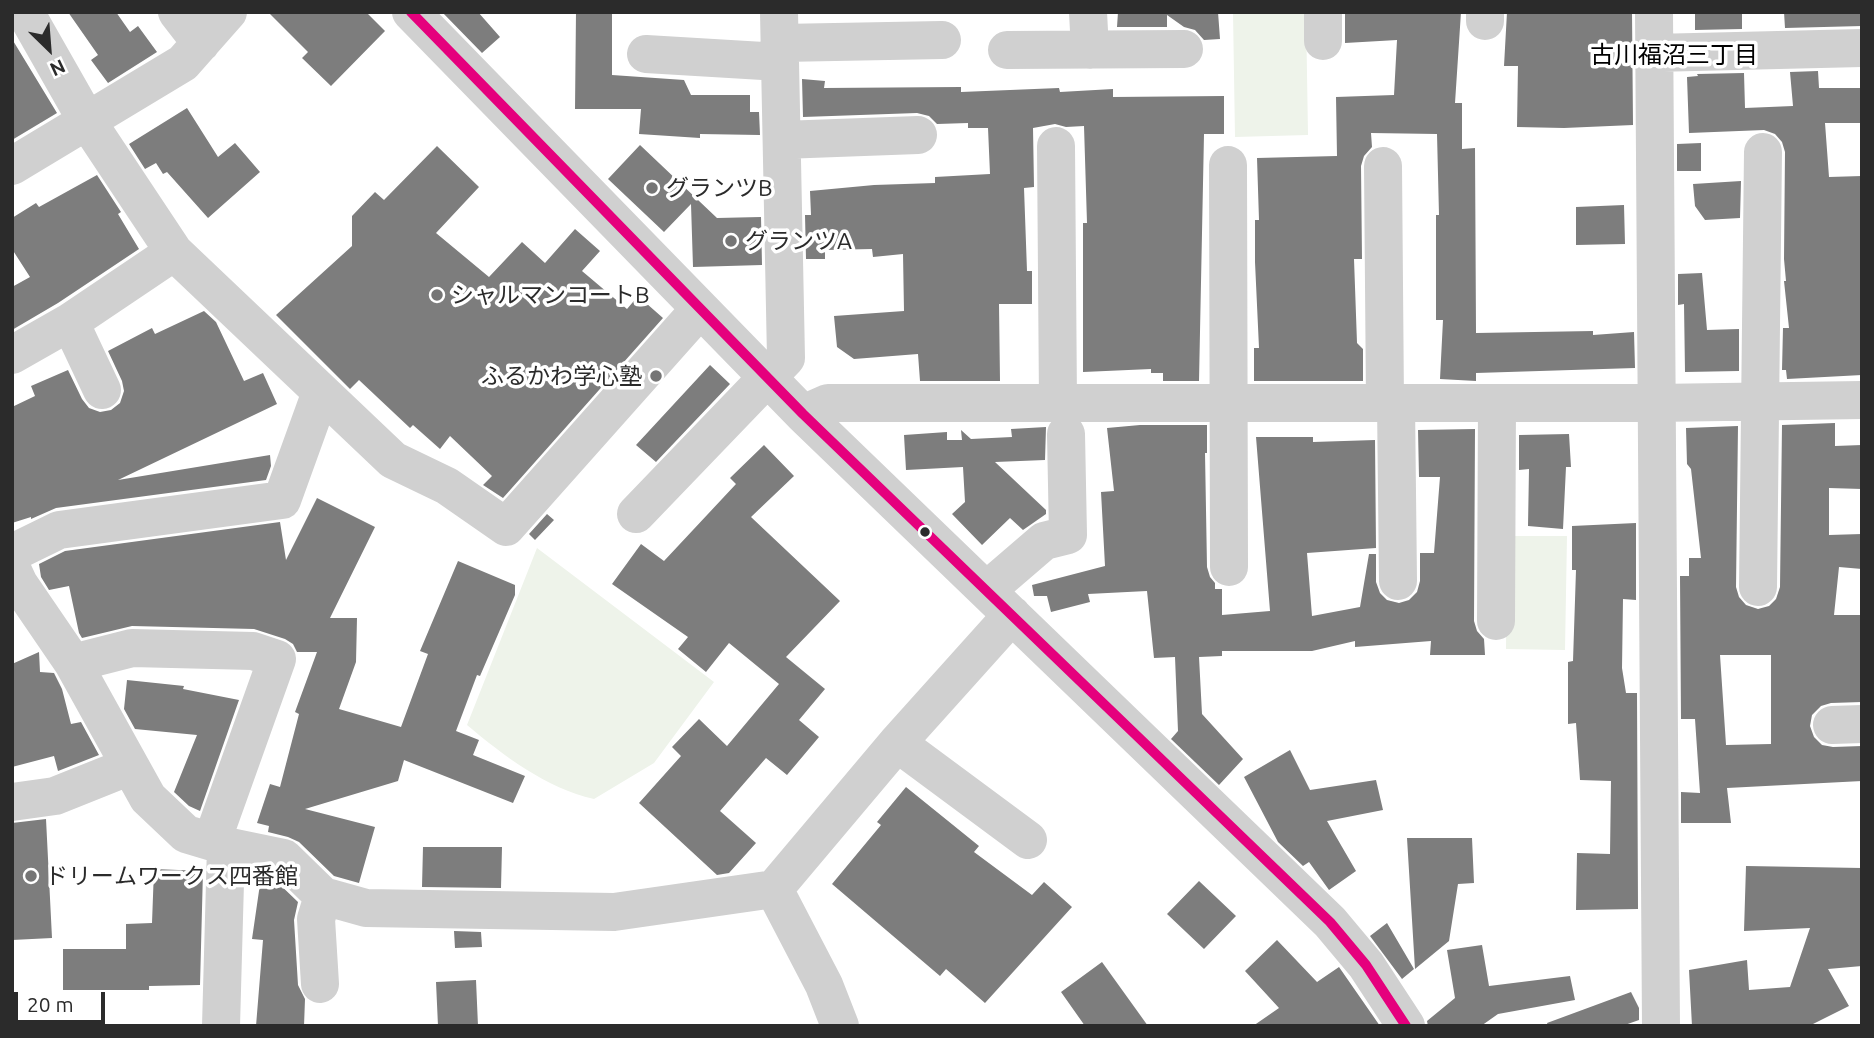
<!DOCTYPE html>
<html>
<head>
<meta charset="utf-8">
<style>
  body { margin:0 }
  #map { position:relative; width:1874px; height:1038px; overflow:hidden; background:#fff; font-family:Ubuntu,sans-serif }
  canvas { display:block }
  .frame { position:absolute; inset:0; border:14px solid #2b2b2b; pointer-events:none }
  .north { position:absolute; left:14px; top:14px; width:70px; height:70px; -webkit-text-stroke:5px #fff; paint-order:stroke; rotate:155deg; font-size:19px; font-weight:700; line-height:28px; text-align:center; color:#2b2b2b }
  .north::after { content:''; display:block; margin:auto; width:24px; height:32px; background:#2b2b2b; clip-path:polygon(50% 0,100% 100%,50% 72%,0 100%) }
  .scale { position:absolute; left:14px; top:992px; width:91px; height:32px; box-sizing:border-box; border:4px solid #2b2b2b; border-top:0; padding-left:9px; font-size:21px; line-height:24px; white-space:nowrap; color:#2b2b2b; -webkit-text-stroke:5px #fff; paint-order:stroke }
</style>
</head>
<body>
<div id="map">
<canvas width="1874" height="1038"></canvas>
<div class="frame"></div>
<div class="north">N</div>
<div class="scale">20 m</div>
</div>
<script>
const g = document.querySelector('canvas').getContext('2d');
g.lineJoin = 'round';
function fillPath(path, color) { g.fillStyle = color; g.fill(path, 'evenodd'); }
function strokePath(path, color, width, dash) { g.strokeStyle = color; g.lineWidth = width; g.lineCap = dash ? 'butt' : 'round'; g.setLineDash(dash || []); g.stroke(path); }
function drawText(font, color, halo, rows, align = 'center') {
  g.font = font + ' Ubuntu,"Noto Sans JP",sans-serif'; g.lineWidth = 7; g.setLineDash([]); g.textBaseline = 'middle'; g.strokeStyle = halo; g.fillStyle = color; for (const [text, x, y, turn = 0] of rows) {
    g.save(); g.translate(x, y); g.rotate((+turn || 0) * Math.PI / 180); g.textAlign = isNaN(turn) ? turn : align; if (halo) g.strokeText(text, 0, 0); g.fillText(text, 0, 0); g.restore();
  }
}
fillPath(new Path2D(`
  M1233,12H1306L1308,135L1235,137Z
  M1507,536H1567L1565,650L1506,649Z
  M537,548L714,682L654,763L594,799C546,788 504,756 467,725Z`), '#eef3ea');
fillPath(new Path2D(`
  M68,12H116L130,32L138,26L157,52L108,83L91,60L98,55Z
  M268,12H366L385,31L331,86L302,58L308,52Z
  M442,12H478L500,37L482,53Z
  M576,12H612V75L684,80L691,95H750V112H759L760,135L700,134V138L639,134L641,109H575Z
  M1118,12H1218L1220,39L1204,40L1195,30L1184,27L1167,15V27H1117Z
  M1380,12H1461L1455,103H1462V149L1475,148L1476,333L1593,331V335L1634,332L1635,368L1476,373V381L1440,379L1443,320H1436V215H1439L1437,134L1371,133L1372,147L1364,156L1361,166L1362,259H1354L1357,343L1363,349V381H1254V348H1259L1255,262V220H1259L1257,158L1337,156L1336,97L1394,95L1397,40L1345,43V14Z
  M1507,12H1632L1633,125L1564,128L1517,127L1518,66H1504Z
  M1695,12H1742V29L1695,30Z
  M1784,12H1862V26L1785,28Z
  M12,39L57,113L12,140Z
  M1818,71L1819,88H1862V123H1825L1829,177L1862,176V375L1787,379L1786,370H1782L1783,328H1789L1784,281H1786L1784,259L1785,152L1782,142L1775,134L1764,130L1689,133L1687,77L1698,76L1697,74L1744,73L1745,108L1793,106L1790,72Z
  M802,79L825,81L824,88L961,87V92L1059,88L1060,92L1113,89V97L1224,96V134H1204L1199,381H1163V373H1151V369L1083,372V223H1087L1084,126L1066,127L1055,124L1033,128L1034,187L1024,188L1027,271H1032V304H999L1000,381H920L918,354L854,359L837,347L834,316L904,311L903,254L873,257L872,249L825,250V259H806L805,215H811L810,191L874,185L935,183V177L990,174L988,128H968V123L937,124L929,116L917,113L803,117Z
  M187,108L218,157L235,143L260,172L208,218L167,172L163,174L156,163L145,169L129,144Z
  M1701,143V171H1677V144Z
  M640,145L717,218L761,217L762,265L693,267L691,204L664,232L608,179Z
  M437,146L479,187L436,233L489,277L522,242L545,263L575,229L600,251L582,271L627,309L638,296L663,318L503,498L483,485L492,476L450,436L440,449L413,425L410,428L359,380L350,389L276,315L352,246V216L375,192L384,200Z
  M97,175L121,212L118,214L139,249L58,303L12,330V287L30,277L12,249V218L36,203L39,207Z
  M1741,181L1740,218L1705,220L1695,206L1693,184Z
  M1624,205L1625,244L1576,245V207Z
  M1702,273L1707,330L1739,329V371L1685,372L1684,304L1678,305V274Z
  M204,311L216,322L244,381L263,373L277,404L118,480L270,455L271,466L266,480L56,508L31,519V517L12,523V407L35,396L31,386L68,370L82,399L89,408L100,412L111,410L120,403L124,391L122,381L108,351L152,328L155,334Z
  M710,365L730,384L656,462L636,445Z
  M1835,423V446L1862,445V489L1829,488V535L1862,534V569L1839,567L1834,615H1862V702L1831,703L1821,706L1812,715L1810,726L1814,737L1822,745L1833,747L1862,746V781L1727,788L1731,823H1681V792L1700,793L1695,719H1681L1680,576H1689V558H1701L1691,469L1687,464L1686,428L1738,426L1736,587L1739,597L1746,605L1758,609L1769,606L1776,599L1780,587L1782,425ZM1720,655H1771V744L1726,745Z
  M1140,425H1207V453H1205L1207,567L1210,577L1215,583V589H1222V615L1270,611L1256,437H1313V442L1375,440L1376,548L1307,553L1312,616L1360,607L1369,554H1376V582L1380,593L1387,600L1399,603L1409,600L1417,592L1420,581V553H1434L1440,477H1419L1418,430L1475,429L1474,621L1477,631L1484,639L1485,655H1430L1431,641L1355,647V641L1312,651H1222V656L1199,657L1202,714L1243,759L1219,785L1171,739L1178,731L1175,657L1154,658L1147,591L1088,594L1090,602L1051,612L1047,596H1034L1032,585L1105,566L1101,492L1114,491L1107,428Z
  M1046,427L1045,460L995,462L1046,510V514L1023,530L1010,518L982,545L952,514L965,502L963,467L906,470L904,435L947,432V440H962L961,430L971,439L1012,437L1011,429Z
  M1569,434L1571,467H1566L1563,529L1528,526L1529,469L1519,470V435Z
  M764,445L794,476L751,517L840,601L786,657L825,689L799,720L819,737L787,775L766,758L720,811L756,843L729,873L717,875L639,803L681,756L672,747L699,719L727,746L779,684L729,643L706,672L678,649L688,637L612,584L641,544L664,561L736,484L730,478Z
  M317,498L375,527L330,618H357L356,662L339,709L401,727L428,654L420,651L458,561L515,585V595L480,676L477,675L456,731L479,740L473,755L525,776L513,803L404,760L398,781L305,809L375,827L359,883L334,876L299,842L288,837L268,832L269,826L257,823L270,784L280,787L299,714L295,712L317,652H297L293,644L285,639L254,629L132,626L82,638L79,633L69,586L49,590L41,577L39,564L65,551L280,522L286,560Z
  M547,514L554,520L535,540L529,534Z
  M1636,523V600L1623,599L1622,668L1626,693H1637L1638,909L1576,910L1577,853L1610,854L1611,781L1580,780L1576,723L1568,724V662L1573,661L1576,570H1572V526Z
  M39,652L40,672L54,673L62,689L71,724L81,722L99,755L58,771L54,756L12,767V664Z
  M127,680L184,686L183,689L239,700L200,811L189,806L174,792L197,735L135,729L124,709Z
  M1290,750L1310,790L1376,780L1383,810L1327,821L1356,871L1329,890L1309,862L1303,866L1278,842L1244,777Z
  M906,787L979,846L974,852L1032,895L1044,882L1072,907L985,1003L946,969L940,976L832,884L881,825L877,822Z
  M46,819L52,938L12,940V823Z
  M1407,838H1472L1474,883L1458,884L1449,941L1415,969Z
  M423,847H502L501,888L422,887Z
  M1746,866L1862,868V966L1828,969L1849,1006L1809,1026H1692L1689,970L1747,960L1749,990L1790,987L1810,928L1744,931Z
  M154,869L203,871L200,985L149,986V990H63V949H126V924L152,923Z
  M258,875L273,878L298,902L294,920L298,985L305,999L304,1026H256L263,940L252,939L260,884L257,883Z
  M1199,881L1236,916L1204,949L1167,914Z
  M1387,923L1414,969L1402,979L1370,936Z
  M454,931L481,932L482,947L455,948Z
  M1277,940L1317,982L1339,967L1380,1026H1253L1279,1008L1245,971Z
  M1482,945L1489,986L1570,976L1575,1000L1498,1014L1481,1026H1428L1427,1021L1455,998L1447,950Z
  M1102,962L1148,1026H1085L1061,992Z
  M476,980L478,1026H438L436,982Z
  M1631,992L1639,1008V1020L1622,1026H1548L1547,1023Z`), '#7d7d7d');
strokePath(new Path2D(`
  M25,12L87,121L174,252L393,460L447,486L506,527L700,309
  M177,12L201,43
  M411,12L803,414L1330,922L1366,965L1406,1026
  M1088,12L1090,50
  M1323,12V41
  M1485,12V21
  M1654,12L1661,1026
  M781,43L942,40
  M1007,50L1184,49
  M1653,53L1862,48
  M646,54L780,62
  M782,140L918,135
  M1056,146L1058,403
  M1228,165L1229,567
  M12,166L183,63L228,12
  M1383,166L1385,403
  M70,322L102,390
  M12,355L70,322L174,252
  M1396,403L1398,581
  M803,414L828,403H1655L1862,400
  M636,514L786,358L779,12
  M12,553L59,530L282,500L321,392
  M12,569L19,584L73,663L148,798L186,834L226,846L284,858L323,896L366,908L614,912L774,889L897,743L1012,615
  M1758,587L1763,152
  M987,590L1044,541L1068,535L1066,434
  M1496,621L1497,403
  M73,663L132,648L253,651L277,659L212,841
  M1832,725L1862,724
  M897,743L1028,840
  M12,802L55,796L130,766
  M774,889L824,985L840,1026
  M320,984L316,919L323,896
  M221,1026L226,846`), '#d0d0d0', 38);
strokePath(new Path2D(`
  M411,12L803,414L1330,922L1366,965L1406,1026`), '#e5007d', 10);
for (const [x, y, r, color] of [
  [652,188,7,"#757575"],
  [731,241,7,"#757575"],
  [437,295,7,"#757575"],
  [656,376,7,"#757575"],
  [925,532,6,"#2b2b2b"],
  [31,876,7,"#757575"]
]) { const dot = new Path2D(); dot.arc(x, y, r, 0, 2 * Math.PI); g.fillStyle = color; g.fill(dot); strokePath(dot, '#fff', 2.5); }
drawText('23px', '#2b2b2b', '#fff', [
  ["グランツB",666,188],
  ["グランツA",745,241],
  ["シャルマンコートB",451,295],
  ["ふるかわ学心塾",642,376,"right"],
  ["ドリームワークス四番館",45,876]
], 'left');
drawText('24px', '#000', '#fff', [
  ["古川福沼三丁目",1674,55]
]);
</script>
</body>
</html>
